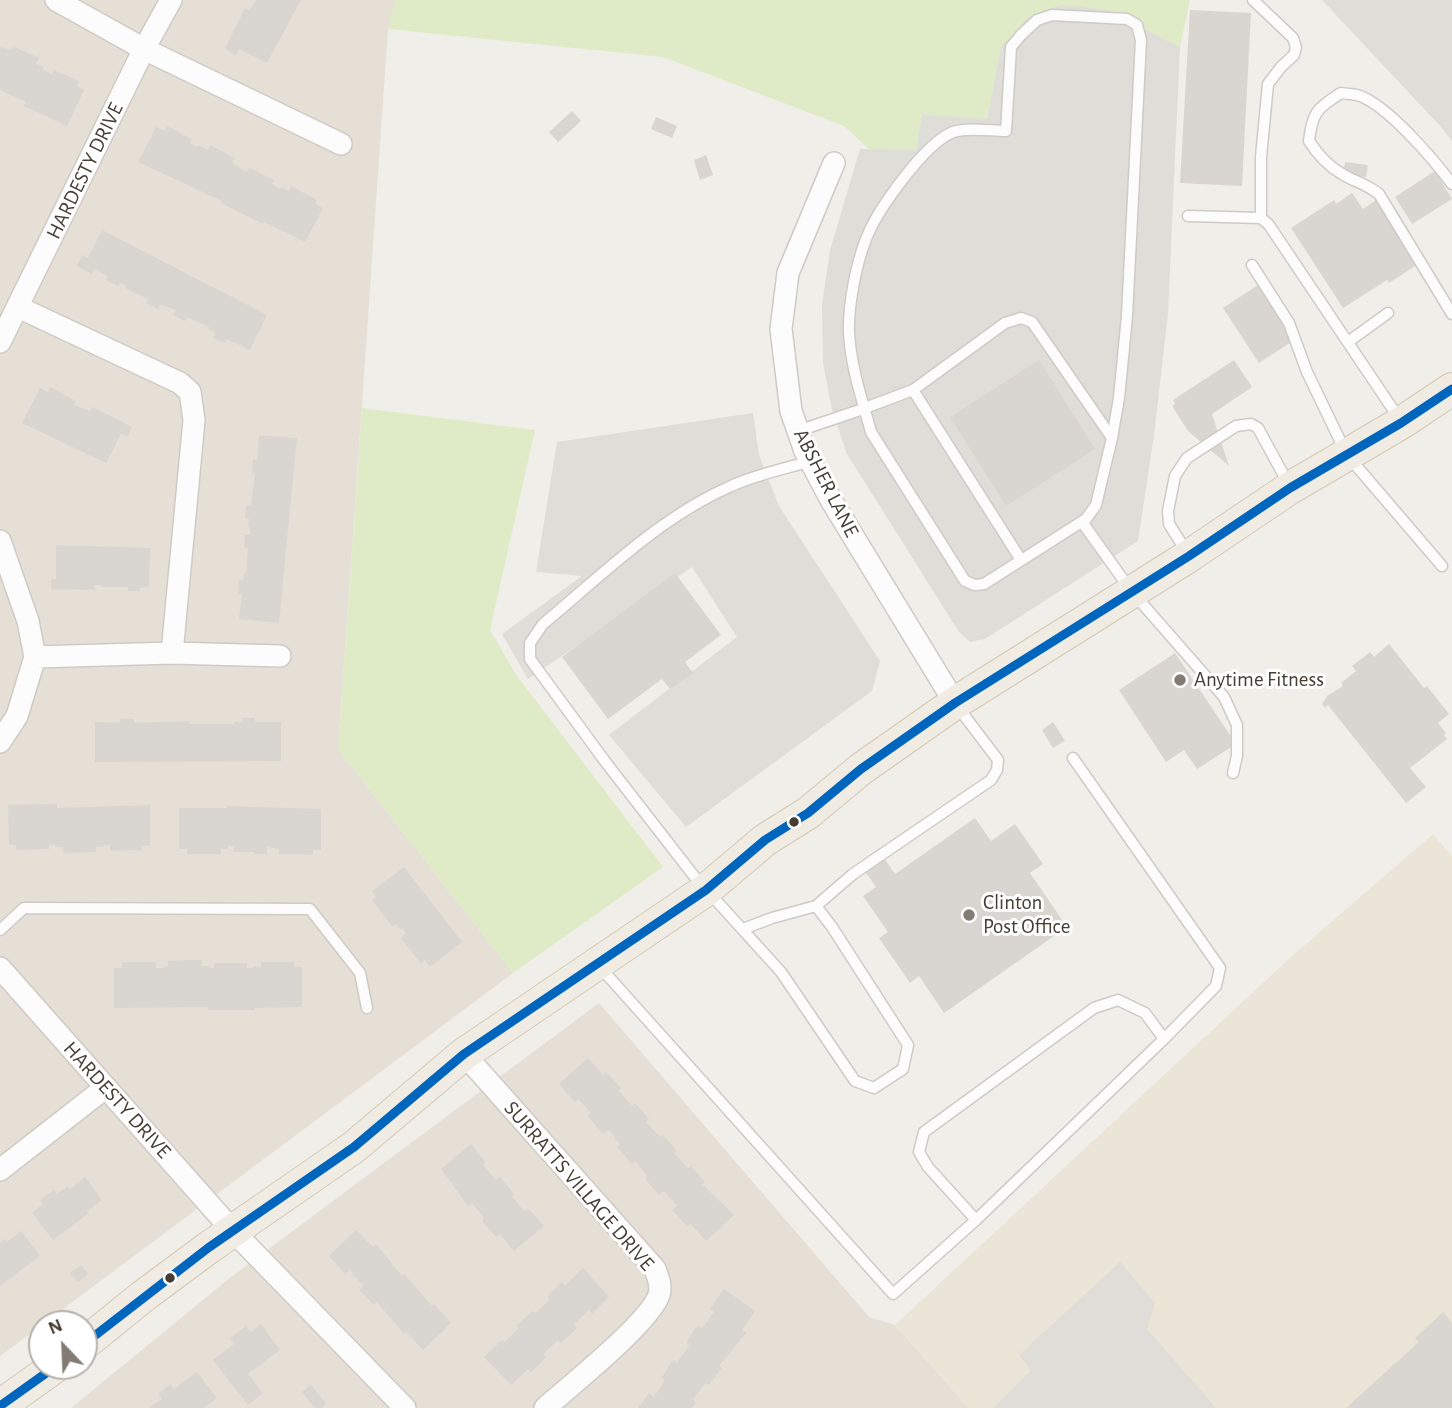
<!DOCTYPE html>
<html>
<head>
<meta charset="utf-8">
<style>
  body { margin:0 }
  #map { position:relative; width:1452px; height:1408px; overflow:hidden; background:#f0eee8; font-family:"Alegreya Sans",sans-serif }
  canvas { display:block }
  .north { position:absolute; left:28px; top:1310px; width:70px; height:70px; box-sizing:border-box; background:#fff; border:2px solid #b5b2ae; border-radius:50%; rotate:337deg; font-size:19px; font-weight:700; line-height:28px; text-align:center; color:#463e35 }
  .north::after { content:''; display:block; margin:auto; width:24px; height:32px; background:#827c74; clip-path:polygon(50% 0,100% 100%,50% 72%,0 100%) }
</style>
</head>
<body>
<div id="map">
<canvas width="1452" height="1408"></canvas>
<div class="north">N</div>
</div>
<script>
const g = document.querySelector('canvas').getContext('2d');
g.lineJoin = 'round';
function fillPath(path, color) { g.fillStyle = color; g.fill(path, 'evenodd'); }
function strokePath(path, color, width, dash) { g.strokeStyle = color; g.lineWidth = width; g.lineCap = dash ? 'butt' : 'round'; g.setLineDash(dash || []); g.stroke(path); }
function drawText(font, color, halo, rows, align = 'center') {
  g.font = font + ' "Alegreya Sans",sans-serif'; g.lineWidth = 6; g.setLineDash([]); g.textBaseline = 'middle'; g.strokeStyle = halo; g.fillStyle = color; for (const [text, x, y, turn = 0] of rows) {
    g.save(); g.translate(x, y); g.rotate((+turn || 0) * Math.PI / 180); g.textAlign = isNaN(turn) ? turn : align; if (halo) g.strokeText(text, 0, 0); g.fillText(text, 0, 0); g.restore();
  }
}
fillPath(new Path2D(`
  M0,0H396L388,29L338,749L513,973L0,1356Z
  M599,1003L869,1317L895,1325L969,1408H71L231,1277Z`), '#e5dfd5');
fillPath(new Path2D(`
  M1433,834L1452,856V1408H969L895,1325L1291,957Z`), '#ebe5d7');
fillPath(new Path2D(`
  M396,0H1190L1180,47L1108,10L1001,47L987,119L922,114L916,150H870L844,126L663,57L388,29Z
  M362,408L535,430L490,630L517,676L663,867L513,973L338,749Z`), '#dfebc7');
fillPath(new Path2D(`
  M1322,0H1452V141L1441,127Z
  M1061,5L1108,10L1180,47L1168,314L1154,435L1138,541L985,639L970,642L959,632L847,454L832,410L823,362L822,305L830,250L860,149L916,150L922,114L987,119L1001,47L1030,16Z
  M753,413L759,455L779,506L880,661L872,691L686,827L609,735L737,637L692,567L528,679L502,634L582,576L536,572L557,442Z
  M1120,1262L1155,1303L1147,1329L1216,1408H993L1031,1370L1019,1355Z`), '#dfddd8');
fillPath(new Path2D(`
  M257,0H301L267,63L239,49L236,55L225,49L245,8L249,10Z
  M1190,10L1251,13L1242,186L1180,183Z
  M2,47L10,50L14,47L26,52L39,58L36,64L44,67L43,70L52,74L54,70L79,81L77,86L84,90L67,126L24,106L26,102L0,90V48Z
  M572,111L581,121L558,142L549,132Z
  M656,117L677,126L672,138L651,129Z
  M167,126L192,139L190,143L198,147V145L208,150L210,145L235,158L232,162L246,172L250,168L274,180L272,184L280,189L281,187L289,191L291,186L317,200L315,204L323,208L305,242L264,222L263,224L221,203L222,201L138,162L156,127L165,131Z
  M706,155L713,175L700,180L694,160Z
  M1345,162L1368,165L1366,177L1343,174Z
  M1435,171L1452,199L1412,224L1395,197Z
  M1352,193L1363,209L1376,200L1418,264L1389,283L1387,280L1343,308L1291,228L1334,200L1336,204Z
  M102,230L267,315L250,350L227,339L225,343L213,338L216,333L208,329L209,327L187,317L185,321L173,315L176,310L168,307L160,305L158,309L146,303L148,299L125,288L126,286L120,282L118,286L106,280L107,276L94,269L92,274L77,266L82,255L88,258Z
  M1258,285L1294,340L1259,363L1223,308Z
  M1039,360L1095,449L1006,506L950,417Z
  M1234,360L1252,387L1212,414L1229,466L1188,431L1172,406L1175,404L1173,400Z
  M50,387L76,401L74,405L90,411L93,407L132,427L127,437L121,434L106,463L22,423L40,388L48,392Z
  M259,435L297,438L279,623L239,619L242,594H238L239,580H243L244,573H246L248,548H244L245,535H250V528L248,527L249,519L245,518L246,505L251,506L255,473H252L253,459L257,460Z
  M56,545L150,548L149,587L140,588V591H128V587H102V585H94L95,590L51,589V579H56Z
  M675,573L721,635L685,662L693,673L670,689L662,679L608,719L562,657Z
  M1389,644L1424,688L1427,686L1449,714L1438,723L1446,733L1444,735L1447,739L1410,768L1426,787L1406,803L1328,705L1325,708L1322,704L1327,696L1343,686L1341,683L1356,671L1352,666L1370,652L1374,657Z
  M1175,653L1236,744L1197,769L1184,750L1166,762L1119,690Z
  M242,718H255V721L258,722H281V761L95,762V722L120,723V719H134V723L189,721V724H234V722H242Z
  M1053,722L1065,741L1053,748L1042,730Z
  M57,804V808L150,805V846H142V850L110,851V845H104L103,847H96V852L64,853L63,847H55V845H49V849L16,850V845H9L8,805Z
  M227,806L321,809V850H313V855L279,854V849L267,847V854H254V852H234V846H228V849H221V854H187V849H179V808H227Z
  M975,818L991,841L1015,824L1043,864L1030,873L1067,927L944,1013L919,976L910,983L879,938L888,932L863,896L876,887L865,871L884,858L895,874Z
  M404,867L462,942L430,967L425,960L421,964L401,938L406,934L402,928L400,929L396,924L392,926L372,900L376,897L372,891Z
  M184,960H202L201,966H210L209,968H214V963H247V968H253V966L261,967V962H294V967H302V1007L255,1008V1010H208L207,1007L114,1008V968H122V962H156V968H161L168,966V961Z
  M588,1058L603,1075L606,1072L621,1088L618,1090L632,1106L635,1103L649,1119L646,1122L660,1137L663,1135L677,1151L674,1153L688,1168L691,1166L705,1182L702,1184L734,1215L706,1241L690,1223L687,1226L672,1210L677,1206L664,1191L659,1195L645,1179L647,1176L635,1161L632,1164L617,1147L621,1144L614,1139L616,1138L610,1131L608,1130L603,1134L588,1116L591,1113L578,1099L575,1102L559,1084Z
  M471,1144L485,1162L483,1165L496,1180L500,1177L514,1194L512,1196L524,1211L528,1208L544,1226L514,1251L500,1234L496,1237L482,1221L484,1218L472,1203L468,1206L441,1169Z
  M85,1177L102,1200L87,1211L89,1213L53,1240L32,1213L43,1204L40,1200L54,1190L57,1194L68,1186L70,1189Z
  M356,1230L373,1247L376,1244L402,1276L404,1274L432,1306L434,1304L451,1323L423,1350L406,1332L404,1334L377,1302L374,1305L359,1290L364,1285L357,1280L358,1279L351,1274L353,1273L350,1270L345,1274L329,1256Z
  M21,1231L40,1256L0,1286V1243L5,1239L7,1242Z
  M81,1265L88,1274L78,1282L70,1273Z
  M583,1268L609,1297L592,1314L589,1310L574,1324L577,1328L561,1343L558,1340L543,1354L547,1357L531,1372L528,1369L511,1385L484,1357L502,1340L505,1342L519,1328L516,1326L532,1311L535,1313L550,1300L547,1297L562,1282L565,1285Z
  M724,1289L755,1311L742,1330L746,1333L719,1366L722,1368L709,1385L705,1383L693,1399L696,1402L692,1408H638L649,1393L654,1397L665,1380L662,1378L664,1374L671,1363L674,1360L677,1362L689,1346L687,1344L688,1340L695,1328L699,1326L702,1328L714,1312L710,1309Z
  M1443,1312L1452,1323V1408H1346L1419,1342L1415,1338Z
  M261,1324L280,1350L248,1374L263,1393L248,1405L213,1360L234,1344L230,1338L246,1326L251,1332Z
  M197,1372L217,1398L204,1408H149L162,1399L158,1394L170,1384L174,1389Z
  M311,1385L326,1404L322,1408H315L302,1392Z`), '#d9d6d1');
const service = new Path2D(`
  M1253,0L1293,38L1296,47L1294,55L1281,67L1268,84L1261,157V218
  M1452,184C1434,160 1386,103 1357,95C1352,94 1346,94 1341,93C1317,108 1312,113 1309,141C1318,155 1328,166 1342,174C1355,182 1365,183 1379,194L1452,314
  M1188,216L1261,218L1269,225L1400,420
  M1252,265L1289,323L1307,372L1347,455L1442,566
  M1348,342L1388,313
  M913,390L1021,560
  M798,431L860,410L865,408L913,390L1005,323L1021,318L1032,322L1112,438L1119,398L1127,316L1141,40L1137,25L1127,19L1052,15L1037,20L1021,35L1011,47L1006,131C991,131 968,127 953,132C925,143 877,210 866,239C856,264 848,306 849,333C851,368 862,399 871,432L965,581L975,585L984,584L1086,519L1096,505L1112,438
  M811,461C784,469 754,475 729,487C659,518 601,576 543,624L530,643V659L607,764L694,876L781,972L855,1081L874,1088L903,1069L908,1045L832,927L816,906
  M1082,522L1132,592L1224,697L1237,725V756L1233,773
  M1188,554L1169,524L1168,511L1175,476L1187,458L1236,426L1251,424L1258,428L1289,485
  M1073,758L1220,968L1216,986L1164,1039
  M743,929L772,918L816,906L853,874L991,780L997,770L998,760L957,706
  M0,930L24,908L310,909L360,973L367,1008
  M599,966L893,1294L976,1220L1164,1039L1145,1013L1118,1000L1094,1008L924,1132L919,1152L928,1167L976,1220`);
const minor = new Path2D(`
  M56,0L144,49L341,144
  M834,163L788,273L781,329L791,411L805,451L831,500L955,703
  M18,307L180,383L190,392L194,420L172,653
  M0,342L144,49L171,0
  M0,541L28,621L35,657L17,716L0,742
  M35,657L172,653L280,656
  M0,968L233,1231L405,1408
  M464,1054L655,1269C658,1277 662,1286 659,1295C649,1323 571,1385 545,1408
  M0,1170L105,1088`);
const primary = new Path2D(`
  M84,1344L142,1297L208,1248L354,1147L464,1054L706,890L765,840L808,813L861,769L955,703L1189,556L1290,488L1401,423L1452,389
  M0,1406L56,1366`);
strokePath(service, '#cecbc6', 13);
strokePath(minor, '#cecbc6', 24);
strokePath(primary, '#d3c9b5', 34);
strokePath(service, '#fdfcfc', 10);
strokePath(minor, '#fdfcfc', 21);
strokePath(primary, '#f1ece3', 32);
strokePath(new Path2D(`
  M84,1344L208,1248L354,1147L464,1054L706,890L765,840L808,813L861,769L955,703L1189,556L1290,488L1401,423L1452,389
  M0,1406L56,1366`), '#0065bd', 9);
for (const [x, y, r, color] of [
  [1180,680,7,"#827c74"],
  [794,822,6,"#463e35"],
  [969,915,7,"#827c74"],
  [170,1278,6,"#463e35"]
]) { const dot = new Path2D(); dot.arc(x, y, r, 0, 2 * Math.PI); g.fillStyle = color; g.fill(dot); strokePath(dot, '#fff', 2.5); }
drawText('21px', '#463e35', '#fff', [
  ["HARDESTY DRIVE",85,171,-64],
  ["ABSHER LANE",826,483,63],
  ["HARDESTY DRIVE",117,1100,48],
  ["SURRATTS VILLAGE DRIVE",579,1186,49]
]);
drawText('21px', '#463e35', '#fff', [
  ["Anytime Fitness",1194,680],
  ["Clinton",983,903],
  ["Post Office",983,927]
], 'left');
</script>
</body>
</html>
